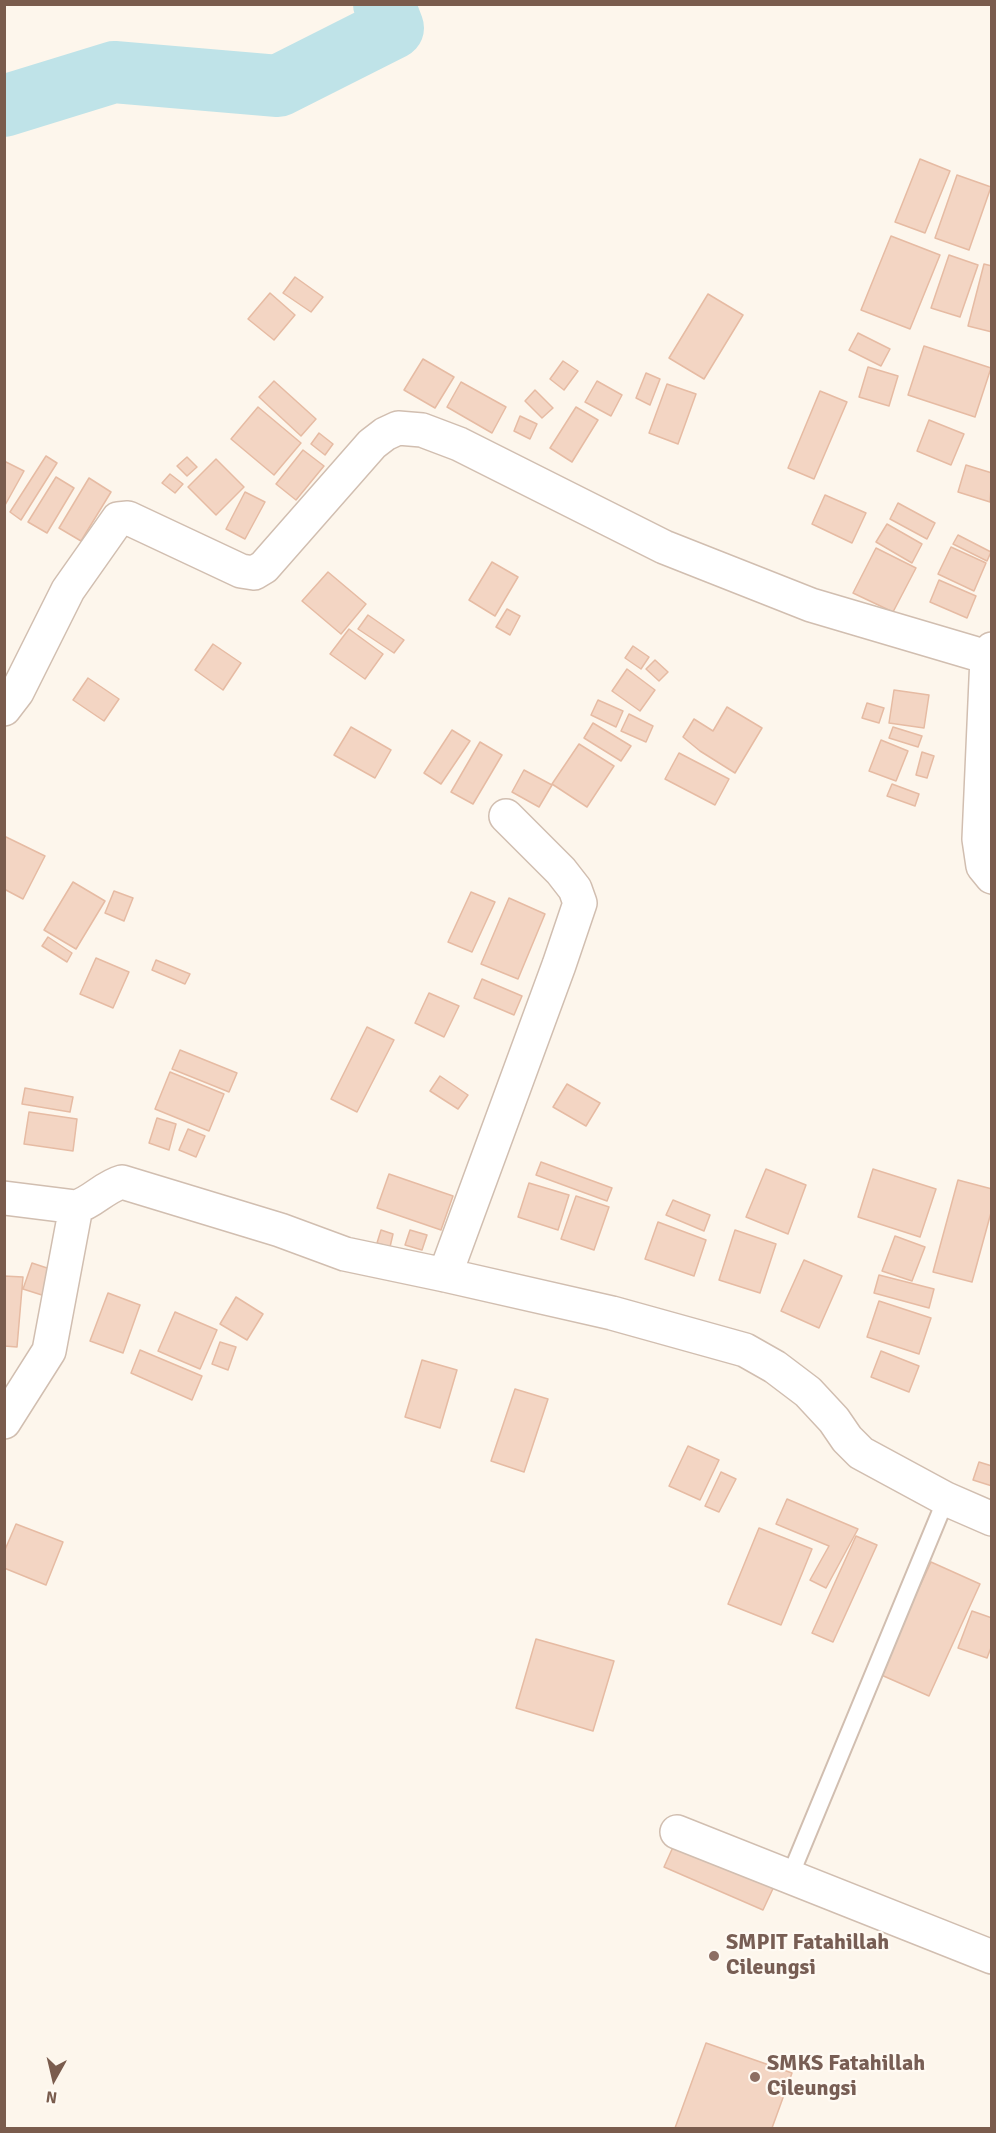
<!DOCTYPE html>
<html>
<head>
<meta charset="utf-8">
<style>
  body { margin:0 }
  #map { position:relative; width:996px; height:2133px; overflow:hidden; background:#fdf6ec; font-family:Signika,sans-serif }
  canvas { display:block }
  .frame { position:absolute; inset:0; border:6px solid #7a5c4d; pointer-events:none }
  .north { position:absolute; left:24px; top:2049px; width:60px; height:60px; -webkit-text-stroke:4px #fffaf3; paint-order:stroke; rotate:188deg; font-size:16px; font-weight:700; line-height:24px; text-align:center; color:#7a5c4d }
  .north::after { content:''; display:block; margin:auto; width:21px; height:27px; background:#7a5c4d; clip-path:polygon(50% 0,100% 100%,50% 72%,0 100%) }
</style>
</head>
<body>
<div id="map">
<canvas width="996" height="2133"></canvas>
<div class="frame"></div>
<div class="north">N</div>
</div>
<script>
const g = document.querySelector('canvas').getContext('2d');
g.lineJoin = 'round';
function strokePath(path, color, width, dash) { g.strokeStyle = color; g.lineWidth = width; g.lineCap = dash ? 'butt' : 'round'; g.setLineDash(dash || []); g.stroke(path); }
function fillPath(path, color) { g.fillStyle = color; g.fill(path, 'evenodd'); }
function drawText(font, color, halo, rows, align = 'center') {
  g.font = font + ' Signika,sans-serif'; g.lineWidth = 4.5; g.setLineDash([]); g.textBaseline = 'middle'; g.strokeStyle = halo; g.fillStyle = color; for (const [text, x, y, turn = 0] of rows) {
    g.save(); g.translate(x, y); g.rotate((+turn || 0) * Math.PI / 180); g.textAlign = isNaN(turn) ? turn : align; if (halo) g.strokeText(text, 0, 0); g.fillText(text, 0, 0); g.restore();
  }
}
strokePath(new Path2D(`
  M4,106L114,72L278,86L393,28L384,4`), '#bfe3e8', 62);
const building = new Path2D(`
  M920,159L950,171L925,233L895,222Z
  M957,175L991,187L969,250L935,238Z
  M891,236L940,255L910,329L861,310Z
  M949,255L978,265L960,317L931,308Z
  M984,264L992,266V332L968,326Z
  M295,277L323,297L311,312L283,293Z
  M270,293L295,315L274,340L248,319Z
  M708,294L743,315L704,379L669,358Z
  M858,333L890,349L881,366L849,350Z
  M924,346L991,368L975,417L908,395Z
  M423,359L454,377L435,408L404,390Z
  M563,361L578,371L564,390L550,379Z
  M868,367L898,376L889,406L859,397Z
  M646,373L660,379L650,405L636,398Z
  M274,381L316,419L301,436L259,397Z
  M597,381L622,395L611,416L585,402Z
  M461,382L506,407L492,433L447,407Z
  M667,384L696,394L678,444L649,433Z
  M535,390L553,408L542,418L525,401Z
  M820,391L847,402L814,479L788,468Z
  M258,407L301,443L274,475L231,439Z
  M576,407L598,420L572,462L550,448Z
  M520,416L537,424L530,439L514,431Z
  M929,420L964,434L951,465L917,451Z
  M319,433L333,444L325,455L311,444Z
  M303,450L324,466L296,500L276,484Z
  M46,456L57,463L21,520L10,512Z
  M187,457L197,467L187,476L177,466Z
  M216,459L244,487L216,515L188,487Z
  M4,461L24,471L4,507Z
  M966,465L992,473L990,502L958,492Z
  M170,474L183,484L175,493L162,483Z
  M56,477L74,488L47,533L28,522Z
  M89,478L111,492L81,541L59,528Z
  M245,492L265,502L245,539L226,529Z
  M825,495L866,513L852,543L812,524Z
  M898,503L935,523L927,539L890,519Z
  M887,524L922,544L912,563L876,542Z
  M958,535L991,552L987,561L953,544Z
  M951,547L986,563L974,591L938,574Z
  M876,548L916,568L893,612L853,593Z
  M492,562L518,577L495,616L469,600Z
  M328,572L366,604L341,634L302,601Z
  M939,580L976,596L967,618L930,602Z
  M507,609L520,616L510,635L496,627Z
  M368,615L404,640L394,653L358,629Z
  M349,629L383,654L365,679L330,654Z
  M213,644L241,663L223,690L195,670Z
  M633,646L649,657L641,669L625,658Z
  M655,660L668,672L659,681L646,669Z
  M627,669L655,690L640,711L612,691Z
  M88,678L119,699L104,721L73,700Z
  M894,690L929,695L924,728L889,723Z
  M598,700L623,711L616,727L591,715Z
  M867,703L884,708L879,723L862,718Z
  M727,707L762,728L735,773L700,751L683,737L694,719L713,731Z
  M629,714L653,726L646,742L621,731Z
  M593,723L631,746L621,761L584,738Z
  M351,727L391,750L375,778L334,755Z
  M893,727L922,736L918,747L889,738Z
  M452,730L470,741L441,784L424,773Z
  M881,740L908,751L896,781L869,771Z
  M480,742L502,755L473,804L451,792Z
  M579,744L614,766L587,807L552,784Z
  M922,752L934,756L927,778L916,775Z
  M679,753L729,779L715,805L665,779Z
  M524,770L552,785L539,807L512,792Z
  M892,784L919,794L915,806L887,796Z
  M4,836L45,856L23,899L4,889Z
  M73,882L105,901L76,949L44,930Z
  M114,891L133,898L124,921L105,913Z
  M471,892L495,902L472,952L448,942Z
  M509,898L545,914L518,979L481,964Z
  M48,937L72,953L67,962L42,946Z
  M96,958L129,972L113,1008L80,994Z
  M156,960L190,974L185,984L152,970Z
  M482,979L522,996L514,1015L474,998Z
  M429,993L459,1006L444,1037L415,1023Z
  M367,1027L394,1040L357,1112L331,1099Z
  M180,1050L237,1073L229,1092L172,1069Z
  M170,1072L224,1094L209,1131L155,1109Z
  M440,1076L468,1095L458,1109L430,1091Z
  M567,1084L600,1103L586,1126L553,1107Z
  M25,1088L73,1097L70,1112L22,1104Z
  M29,1112L77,1119L73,1151L24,1144Z
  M157,1118L176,1124L169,1150L149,1143Z
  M188,1129L205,1136L196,1157L179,1150Z
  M541,1162L612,1188L607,1201L536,1175Z
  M766,1169L806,1185L788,1234L746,1217Z
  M873,1169L936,1189L920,1237L858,1217Z
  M389,1174L453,1196L441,1230L377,1208Z
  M958,1180L992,1189V1209L972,1282L933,1272Z
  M529,1183L569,1195L558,1230L518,1217Z
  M576,1196L609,1207L594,1250L561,1239Z
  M673,1200L710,1215L704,1231L666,1215Z
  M658,1222L706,1240L694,1276L645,1259Z
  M381,1230L393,1234L390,1247L377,1243Z
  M410,1230L427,1235L422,1250L405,1245Z
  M735,1230L776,1244L760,1293L719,1280Z
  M895,1236L925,1247L912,1281L882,1271Z
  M804,1260L842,1276L819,1328L781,1311Z
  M32,1263L53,1270L45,1296L23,1289Z
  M879,1275L934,1289L929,1308L874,1293Z
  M4,1276L23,1277L17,1347L4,1346Z
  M108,1293L140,1305L123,1353L90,1341Z
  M236,1297L263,1314L247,1340L220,1324Z
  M879,1301L931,1318L919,1354L867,1337Z
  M175,1312L217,1330L200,1369L158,1351Z
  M220,1342L236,1347L228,1370L212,1364Z
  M140,1350L202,1376L192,1400L131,1373Z
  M881,1351L919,1366L909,1392L871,1377Z
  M422,1360L457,1370L440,1428L405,1417Z
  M515,1389L548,1399L524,1472L491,1461Z
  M688,1446L719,1460L700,1500L669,1486Z
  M979,1462L992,1466V1486L973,1480Z
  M721,1472L736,1479L719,1512L705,1506Z
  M787,1499L858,1529L826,1588L810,1580L829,1546L776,1524Z
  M16,1524L63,1542L46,1585L4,1568V1552Z
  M759,1528L812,1549L781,1625L728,1604Z
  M856,1536L877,1545L833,1642L812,1633Z
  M931,1562L980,1584L929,1696L879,1674Z
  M972,1611L992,1618V1645L987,1658L958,1648Z
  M536,1639L614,1661L593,1731L516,1708Z
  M678,1836L777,1880L763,1910L664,1867Z
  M706,2043L792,2073L772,2128H675Z`);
fillPath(building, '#f3d5c3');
strokePath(building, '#e6bba3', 1.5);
const service = new Path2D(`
  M790,1876L946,1499`);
const minor = new Path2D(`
  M992,649L987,657L979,839L983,866L992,877
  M4,709L17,692L68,590L118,519L128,518L241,571L254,573L264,567L372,444L385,434L398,428L422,430L459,444L664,547L811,605L987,657
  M4,1198L76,1207C93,1202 104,1187 122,1182L280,1230L345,1254L445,1275L612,1313L745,1350L775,1367L808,1392L834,1420L847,1439L861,1453L946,1499L992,1519
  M445,1275L559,965L580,903L575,889L561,871L506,816
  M4,1422L49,1351L76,1207
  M677,1832L992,1957`);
strokePath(service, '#d1beb0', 20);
strokePath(minor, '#d1beb0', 36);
strokePath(service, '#fff', 16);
strokePath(minor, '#fff', 33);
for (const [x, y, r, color] of [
  [714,1956,6,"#8d6e63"],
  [755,2077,6,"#8d6e63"]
]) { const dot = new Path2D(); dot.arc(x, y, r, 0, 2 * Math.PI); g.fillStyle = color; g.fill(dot); strokePath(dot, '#fffaf3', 2); }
drawText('bold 22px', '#785e54', '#fffaf3', [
  ["SMPIT Fatahillah",726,1943],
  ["Cileungsi",726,1968],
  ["SMKS Fatahillah",767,2064],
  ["Cileungsi",767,2089]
], 'left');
</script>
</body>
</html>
